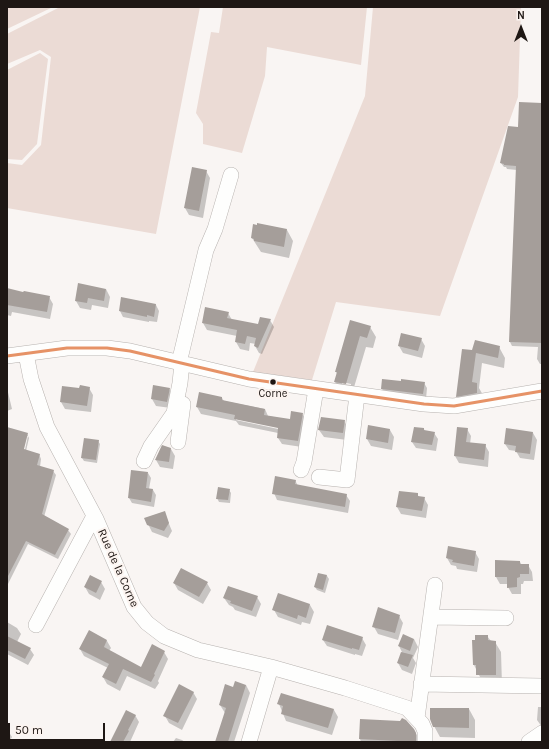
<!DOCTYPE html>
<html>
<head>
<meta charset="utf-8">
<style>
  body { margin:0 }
  #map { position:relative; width:549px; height:749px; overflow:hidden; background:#f9f5f3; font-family:Karla,sans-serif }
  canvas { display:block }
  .frame { position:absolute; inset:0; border:8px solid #1e1714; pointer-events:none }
  .north { position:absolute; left:501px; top:8px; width:40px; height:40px; -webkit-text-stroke:3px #fcf4f0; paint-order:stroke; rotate:0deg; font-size:11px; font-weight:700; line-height:16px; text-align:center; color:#1e1714 }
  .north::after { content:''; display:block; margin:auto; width:14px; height:18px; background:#1e1714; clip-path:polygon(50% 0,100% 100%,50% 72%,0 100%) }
  .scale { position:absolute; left:8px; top:723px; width:97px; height:18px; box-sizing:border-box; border:2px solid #1e1714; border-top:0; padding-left:5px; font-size:12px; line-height:14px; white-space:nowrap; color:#1e1714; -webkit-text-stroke:3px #fcf4f0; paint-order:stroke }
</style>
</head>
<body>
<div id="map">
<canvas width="549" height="749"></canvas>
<div class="frame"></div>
<div class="north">N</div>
<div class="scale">50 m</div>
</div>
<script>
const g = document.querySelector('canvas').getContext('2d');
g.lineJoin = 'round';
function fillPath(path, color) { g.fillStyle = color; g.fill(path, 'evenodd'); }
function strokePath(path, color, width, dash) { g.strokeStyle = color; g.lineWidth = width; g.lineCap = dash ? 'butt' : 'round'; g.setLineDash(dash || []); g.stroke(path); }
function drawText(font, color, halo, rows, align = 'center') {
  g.font = font + ' Karla,sans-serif'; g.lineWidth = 4; g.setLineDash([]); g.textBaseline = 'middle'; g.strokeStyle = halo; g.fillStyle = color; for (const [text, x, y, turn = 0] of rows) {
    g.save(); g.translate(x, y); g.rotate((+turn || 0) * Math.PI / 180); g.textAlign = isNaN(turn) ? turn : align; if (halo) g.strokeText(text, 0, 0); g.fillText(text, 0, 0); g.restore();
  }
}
fillPath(new Path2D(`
  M7,7H53L7,29Z
  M60,7H200L156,234L7,208V163L22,165L41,145L51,57L40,50L7,64V34Z
  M223,7H367L361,65L267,47L265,76L242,153L203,144V124L196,113L211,32L219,33Z
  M373,7H521L518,97L440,316L336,302L312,380L253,372L365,96Z
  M40,53L48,59L37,144L22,160L7,159V70Z`), '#ebdbd5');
fillPath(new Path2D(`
  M542,104V364H540L537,359L538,347L512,346L510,342L517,170L507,169L506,167H504L501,163L519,128Z
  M193,168L206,171L210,178L203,218L189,215L185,208Z
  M287,230L293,241L289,258L261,252L252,238Z
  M7,289L24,293L49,297L53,304L50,319L12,312L11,316L7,315Z
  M106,289L110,297L108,308L92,305L91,310L80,308L76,301Z
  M156,305L159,311L157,322L149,321V322L123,317L120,311Z
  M228,313L232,320L259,325L270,320L274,327L262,354L259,353L255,346L256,344L250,343L249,351L240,349L236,342L237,336L207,330L203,323Z
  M351,322L370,327L376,337L373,348L366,347L352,394L342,393L335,382L337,374L336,372ZM342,382L351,384V385L342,384Z
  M421,339L425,346L422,358L403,353L399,346Z
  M499,347L505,358L504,368L482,363L479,388L483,395L463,407L457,396L473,351Z
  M424,383L427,388L426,399L386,394L382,389Z
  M154,387L169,389L173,396L171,408L156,406L152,399Z
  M7,388L12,409L7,411Z
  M89,388L93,395L91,412L65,409L61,402Z
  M222,398L224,401L265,409L268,416L290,420L302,414L306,420L302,447L282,444L278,438V433L239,425L236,421L201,414L197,407ZM236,418L283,428V430L236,420Z
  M344,421L348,428L347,440L324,437L319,430Z
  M368,426L390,430L394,437L392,450L371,446L367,439Z
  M7,428L27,434L29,438L26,451L39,454L41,459L40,467L53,471L56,475L44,517L68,530L71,534L58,559L28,544L7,586ZM26,436H28L24,454H22Z
  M424,429L425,432L434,433L438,439L436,451L416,448L412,442Z
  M467,429L471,436L470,444L485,445L489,452L488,467L459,463L455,456Z
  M533,433L537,440L534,460L520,458L516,451L509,450L505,444Z
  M98,441L100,444L97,463L84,461L82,458Z
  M163,446L171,449L175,456L173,469L160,467L156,460Z
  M148,473L151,478L149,489L153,490L156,495L154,507L132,503L129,498Z
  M295,480L298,486L346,495L350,501L348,513L277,500L274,493Z
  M229,490L231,493L230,503L219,502L217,498Z
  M417,494L419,497L424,498L428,505L426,518L401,514L397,507Z
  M164,512L172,531L168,538L152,532L148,524Z
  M475,552L479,559L477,572L457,569L456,566L451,565L447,558Z
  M520,562L522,565H528L532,572L533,581H524L523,584H521V594H512L508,587V584H500L496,577Z
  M319,574L327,576L329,579L325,593L317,590L315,587Z
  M101,582L105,589L100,600L89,594L85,587Z
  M174,583H207L211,590L203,604L178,590Z
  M257,597L261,604L256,617L235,610L233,607L229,605L224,598Z
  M310,605L314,612L310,624L302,622L301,625L278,617L274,610Z
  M399,616L403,623L398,640L378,634L374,627Z
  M7,622L17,628L21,634L17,642L30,649L34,655L28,665L7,654Z
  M89,632L107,641L111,648L109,651L141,668L164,652L168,659L158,681L159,683L155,689L127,676L120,691L107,684L103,677L108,668L84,656L80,649Z
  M487,636L491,641L495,642L501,652L502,685H484L474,665Z
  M362,638L366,645L362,656L355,654V655L327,646L323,640Z
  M414,639L418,647L413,658L416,663L412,674L402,670L398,663L402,652L399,646Z
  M246,685L250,693L234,742H216L225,713L220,705L234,688Z
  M193,692L197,699L182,730L169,723L165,716Z
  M279,704L334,710L338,717L332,735L286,721Z
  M538,707H542V727L537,720Z
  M469,709L475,720V738L440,737L434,726Z
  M135,715L139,722L130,742H114Z
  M361,720L414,730L421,742H361L360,739Z
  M7,729L12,737L9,742H7Z
  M176,738L182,740L185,742H173Z`), '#0003');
fillPath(new Path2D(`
  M519,102L542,103V343L509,342L516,166L504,165V164L500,163L508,126L518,127Z
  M192,167L207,170L199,211L184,208Z
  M257,223L287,229L284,247L254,241V239L251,238L253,224L257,225Z
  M78,283L106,289L104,301L88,298L87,303L75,301Z
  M7,288L23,292L24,291L50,296L47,312L7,305Z
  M121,297L156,304L154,317L147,315V317L119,311Z
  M205,307L229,312L227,318L258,324L260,317L271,319L258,348L254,346L256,338L247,336L245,344L235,342L237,330L202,323Z
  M350,320L371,326L367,338L360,336L346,384L334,382L337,372H335Z
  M401,333L422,338L418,351L398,346Z
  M475,340L500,346L498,358L476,353L472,382L477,383V393L456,397L462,349L472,350Z
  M382,379L401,381V379L425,382L423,394L381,389Z
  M80,385L90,387L87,406L60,402L62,386L79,388Z
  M153,385L170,388L167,402L151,399Z
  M199,392L222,397V400L265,409L264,415L290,419L291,411L303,413L298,441L277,438L278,428L234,419L235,415L196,407Z
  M321,417L345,420L343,433L318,430Z
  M368,425L390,429L388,443L366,439Z
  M7,427L28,433L24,449L40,454L37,465L54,470L42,514L69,529L55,555L26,541L7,578Z
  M414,427L424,428V430L435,432L432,445L411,442Z
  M457,427L468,428L466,442L486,444L484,460L454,456Z
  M506,428L533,432L530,454L515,452L516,446L504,444Z
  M84,438L99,440L96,460L81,458Z
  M162,445L171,448L169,462L155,460Z
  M131,470L148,472L146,488L153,489L151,502L128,498Z
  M275,476L296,480L295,484L347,494L345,507L272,494Z
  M218,487L230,489L228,500L216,499Z
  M399,491L418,493V496L425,497L422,511L396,507Z
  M165,511L169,523L164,531L147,525L144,518Z
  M448,546L476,551L474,566L452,562L453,560L446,558Z
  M495,560L520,561V564H529V574H520V577L517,578V587L507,588V577H495Z
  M181,568L208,582L199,597L173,583Z
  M318,573L327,575L323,590L314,587Z
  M90,575L102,581L96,593L84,587Z
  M228,586L258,596L252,611L230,603L231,601L223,598Z
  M278,593L310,604L306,618L298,615L297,619L272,610Z
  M378,607L400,615L395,633L372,627Z
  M327,625L363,637L359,650L352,648V649L322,640Z
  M89,630L107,640L104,647L141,667L152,644L165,651L154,674L155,675L151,682L123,669L116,684L102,677L109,664L79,649Z
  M403,634L414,639L410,651L398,646Z
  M475,635H488V640L496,641V675H476V665H473L472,640H475Z
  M7,636L31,648L25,659L7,650Z
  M401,652L413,655L408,667L397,663Z
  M235,681L246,685L228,742H215L226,708L219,705L225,684L233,687Z
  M179,684L194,692L178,723L163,716Z
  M281,693L334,709L328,728L281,714L283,706L277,704Z
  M430,708H469V728L433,727L430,719Z
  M126,710L136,715L128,730L129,731L123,742H110Z
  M402,718L406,720L414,729L416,733V742L359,739L360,719L400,721Z`), '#a59e9a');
const minor = new Path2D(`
  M26,354L31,379L47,427L96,519L134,607L147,623L164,636L198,650L271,667L345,688L407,708L422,724L425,731V742
  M7,356L67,348H107L130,351L249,379L424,404L454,406L542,391
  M179,363L206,250L215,229L231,175
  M178,442L183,404
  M144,461L151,446L174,413L180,383L182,363
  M301,470L304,462L316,389
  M319,477L347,480L357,395
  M431,617L506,618
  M36,625L94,516
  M421,684L542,686
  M417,718L435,585
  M249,742L271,667
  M529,742L542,733`);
strokePath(minor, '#b7b2af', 16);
strokePath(minor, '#fefefd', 15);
strokePath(new Path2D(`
  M7,356L67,348H107L130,351L249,379L424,404L454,406L542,391`), '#e69266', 3);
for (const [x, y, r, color] of [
  [273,382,3.5,"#1e1714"]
]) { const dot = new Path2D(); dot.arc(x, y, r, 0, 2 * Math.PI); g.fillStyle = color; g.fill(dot); strokePath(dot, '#fcf4f0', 1.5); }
drawText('11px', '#1e1714', '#fcf4f0', [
  ["Corne",273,394]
]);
drawText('12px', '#1e1714', '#fcf4f0', [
  ["Rue de la Corne",118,568,66]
]);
</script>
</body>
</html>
